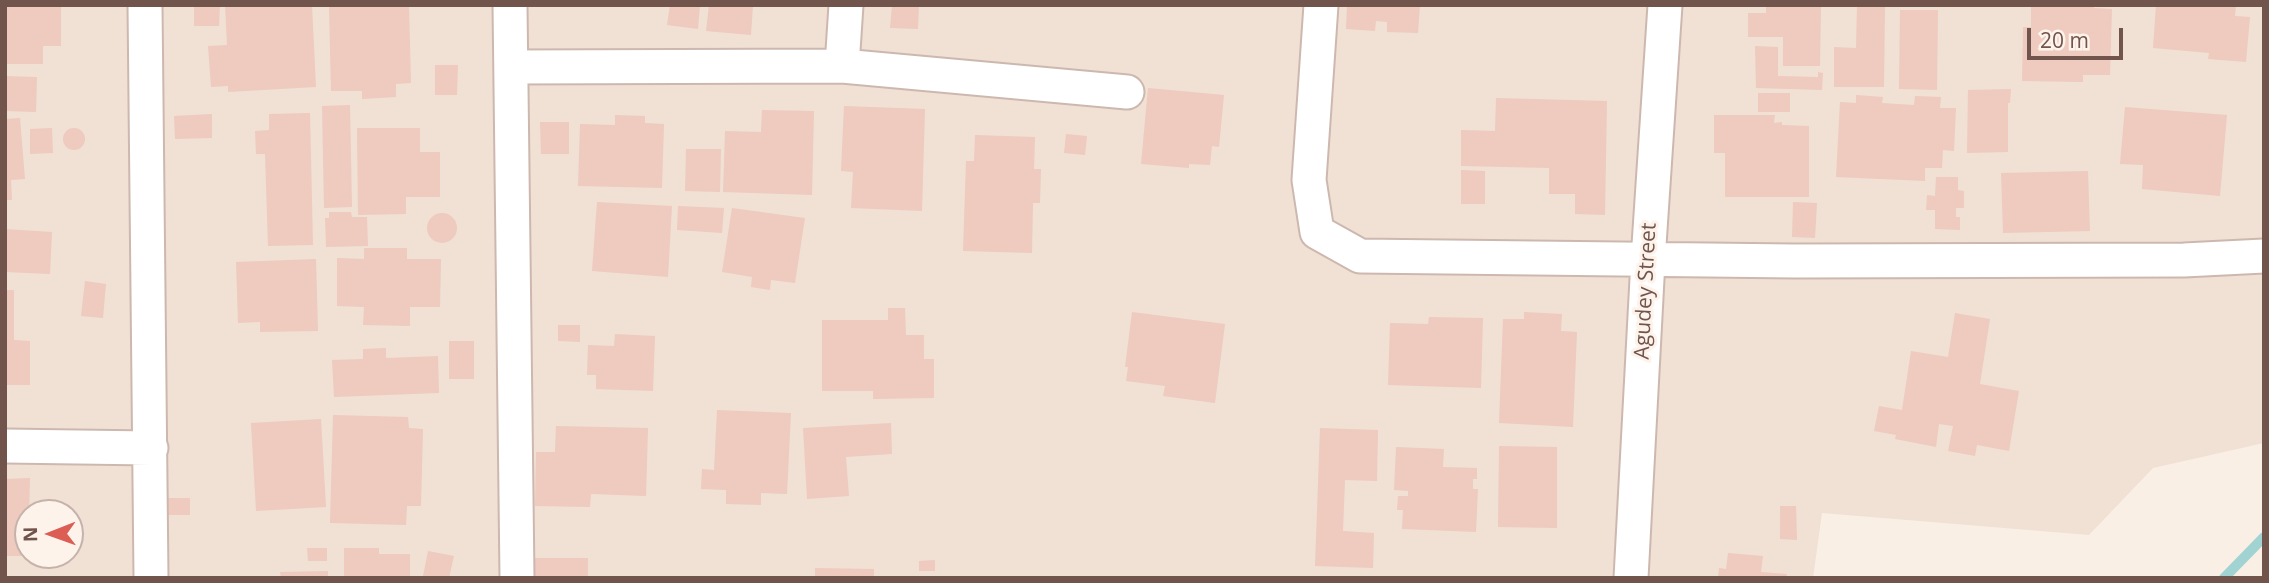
<!DOCTYPE html>
<html>
<head>
<meta charset="utf-8">
<style>
  body { margin:0 }
  #map { position:relative; width:2269px; height:583px; overflow:hidden; background:#faefe5; font-family:"Open Sans",sans-serif }
  canvas { display:block }
  .frame { position:absolute; inset:0; border:7px solid #71544c; pointer-events:none }
  .north { position:absolute; left:14px; top:499px; width:70px; height:70px; box-sizing:border-box; background:#fdf3eb; border:2px solid #c5b3ab; border-radius:50%; rotate:269deg; font-size:19px; font-weight:700; line-height:28px; text-align:center; color:#71544c }
  .north::after { content:''; display:block; margin:auto; width:24px; height:32px; background:#db5d54; clip-path:polygon(50% 0,100% 100%,50% 72%,0 100%) }
  .scale { position:absolute; left:2027px; top:28px; width:96px; height:32px; box-sizing:border-box; border:4px solid #71544c; border-top:0; padding-left:9px; font-size:21px; line-height:24px; white-space:nowrap; color:#71544c; -webkit-text-stroke:5px #fdf3eb; paint-order:stroke }
</style>
</head>
<body>
<div id="map">
<canvas width="2269" height="583"></canvas>
<div class="frame"></div>
<div class="north">N</div>
<div class="scale">20 m</div>
</div>
<script>
const g = document.querySelector('canvas').getContext('2d');
g.lineJoin = 'round';
function fillPath(path, color) { g.fillStyle = color; g.fill(path, 'evenodd'); }
function strokePath(path, color, width, dash) { g.strokeStyle = color; g.lineWidth = width; g.lineCap = dash ? 'butt' : 'round'; g.setLineDash(dash || []); g.stroke(path); }
function drawText(font, color, halo, rows, align = 'center') {
  g.font = font + ' "Open Sans",sans-serif'; g.lineWidth = 6; g.setLineDash([]); g.textBaseline = 'middle'; g.strokeStyle = halo; g.fillStyle = color; for (const [text, x, y, turn = 0] of rows) {
    g.save(); g.translate(x, y); g.rotate((+turn || 0) * Math.PI / 180); g.textAlign = isNaN(turn) ? turn : align; if (halo) g.strokeText(text, 0, 0); g.fillText(text, 0, 0); g.restore();
  }
}
fillPath(new Path2D(`
  M5,5H2264V443L2153,468L2089,535L1822,513L1813,578H5ZM28,513H70V555H28Z`), '#f1e0d4');
strokePath(new Path2D(`
  M2224,578L2264,537`), '#a2d3d3', 10);
fillPath(new Path2D(`
  M5,5H61V46H43V64H5Z
  M194,5H220L219,26H194Z
  M225,5H312L316,87L228,92V86L211,87L208,46L227,45Z
  M329,5H409L411,83L396,84V97L362,99V91H331Z
  M670,5H700L698,29L667,25Z
  M709,5H753L751,35L706,31Z
  M892,5H919L918,29L890,28Z
  M1347,5H1420L1418,33L1387,32V22L1376,21L1375,31L1346,29Z
  M1766,5H1821L1820,66H1783V37H1748V13H1766Z
  M1857,5H1885L1884,87H1834V47L1856,48Z
  M2031,5H2094V8L2112,9L2110,75H2083V82L2022,81L2023,27H2031Z
  M2156,5H2236L2235,16L2250,17L2246,62L2208,59L2209,53L2153,48Z
  M1900,10H1938L1937,90L1899,89Z
  M1755,46L1778,47V76L1818,77V72L1823,73L1822,90L1756,88Z
  M435,65H458L457,95H435Z
  M5,76L37,77L36,112L5,111Z
  M1148,88L1224,95L1219,147L1212,146L1210,165L1189,164V168L1141,164Z
  M2011,89L2010,103H2008V152L1967,153L1968,90Z
  M1758,93H1790V112H1758Z
  M1856,95L1883,97L1882,103L1914,105L1915,96L1941,97L1940,108H1956L1954,151L1943,150L1942,168H1925V181L1836,177L1840,102L1856,103Z
  M1496,98L1607,101L1605,215L1575,214V194H1549V168L1461,166V130L1495,131Z
  M350,105L352,207L324,208L322,106Z
  M844,106L925,109L922,211L851,208L853,172L841,171Z
  M2125,107L2227,115L2220,196L2142,189L2143,165L2120,164Z
  M762,110L814,111L812,195L723,192L725,131L761,132Z
  M310,113L313,245L268,246L265,154H256L255,131L269,130V114Z
  M212,114V138L175,139L174,116Z
  M615,115L645,116V123L664,124L662,188L578,186L580,124L615,125Z
  M1714,115H1775L1774,123L1782,122V125L1809,126V197H1725V153H1714Z
  M20,118L25,179L11,180L12,200H5V119Z
  M540,122H569V154H541Z
  M52,128L53,153L30,154V129Z
  M357,128H420V152H440V197H406V214L358,215Z
  M63 139a11 11 0 1 1 22 0a11 11 0 1 1-22 0Z
  M1066,134L1087,136L1085,155L1064,153Z
  M975,135L1035,137L1034,169H1041L1040,203H1033L1032,253L963,251L966,161H974Z
  M686,149H721L720,192L685,191Z
  M1461,170L1485,171V204H1461Z
  M2088,171L2090,231L2003,233L2001,173Z
  M1936,177H1958V190L1964,191V208H1956V217H1960V230L1935,229V210H1926L1927,195L1935,196Z
  M597,202L672,206L668,277L592,271Z
  M1793,202L1817,203L1815,238L1792,237Z
  M678,206L724,208L722,233L677,230Z
  M732,208L805,218L795,283L771,280L770,290L751,287L752,277L722,272Z
  M329,212H351L352,217H367L368,246L326,247L325,218H329Z
  M427 228a15 15 0 1 1 30 0a15 15 0 1 1-30 0Z
  M5,229L52,232L50,274L5,272Z
  M364,248H407V259H441L440,307H410V326L363,325L364,307L337,306V258L364,259Z
  M316,259L318,331L260,332V322L238,323L236,262Z
  M85,281L106,284L103,318L81,316Z
  M5,290H14V340L30,341V385H5Z
  M888,308H905L906,335H924V359H934V398L873,399V391H822V320H888Z
  M1132,312L1225,324L1215,403L1163,396L1165,386L1126,381L1128,367H1125Z
  M1524,312L1562,314L1561,331L1577,332L1573,427L1499,423L1503,319H1524Z
  M1955,313L1990,319L1980,384L2019,391L2009,451L1977,445L1975,456L1948,451L1953,426L1939,424L1936,447L1895,439L1896,435L1874,431L1879,406L1902,410L1911,351L1948,357Z
  M1429,317L1483,318L1481,388L1388,385L1390,323L1428,324Z
  M558,325H580V342L558,341Z
  M615,334L655,336L653,391L596,389V375H587L588,345L614,346Z
  M449,341H474V379H449Z
  M386,348V358L438,356L439,393L334,397L332,360L363,359V349Z
  M717,410L791,413L787,494L761,493V505L726,504V490L701,489L702,469L714,470Z
  M333,415L408,417L409,428L423,429L421,506H407L406,525L330,523Z
  M321,419L326,507L256,511L251,423Z
  M891,423L892,454L846,457L849,496L807,499L803,428Z
  M556,426L648,428L646,496L591,494L590,507L535,506L536,452H555Z
  M1320,428L1378,430L1377,481L1345,480L1343,531L1374,533L1373,568L1315,566Z
  M1499,446L1557,447V528L1498,527Z
  M1396,447L1444,449L1443,467L1477,468V479H1473V489H1478L1476,532L1402,529L1403,510H1397L1398,496H1408V491L1394,490Z
  M30,478L28,556H5V479Z
  M163,498H190V515H163Z
  M1780,506H1796L1797,540L1780,539Z
  M307,548H327V561H308Z
  M344,548H379V554H410V578H344Z
  M428,551L454,556L449,578L423,576Z
  M1728,553L1763,556L1761,572L1787,574L1786,578H1718L1719,568L1726,569Z
  M532,558H588V578H532Z
  M935,560V571H919V561Z
  M815,568L874,569V578H815Z
  M328,571V578H281L280,572Z`), '#eecabf');
const street = new Path2D(`
  M145,5L151,578
  M510,5L517,578
  M1321,5L1309,180L1317,232L1360,256L1795,261L2184,260L2264,256
  M842,66L846,5
  M512,67L842,66L1127,92
  M5,446L151,448
  M1631,578L1648,260L1665,5`);
strokePath(street, '#cdb8af', 37);
strokePath(street, '#fff', 33);
drawText('21px', '#71544c', '#fdf3eb', [
  ["Agudey Street",1646,291,-87]
]);
</script>
</body>
</html>
